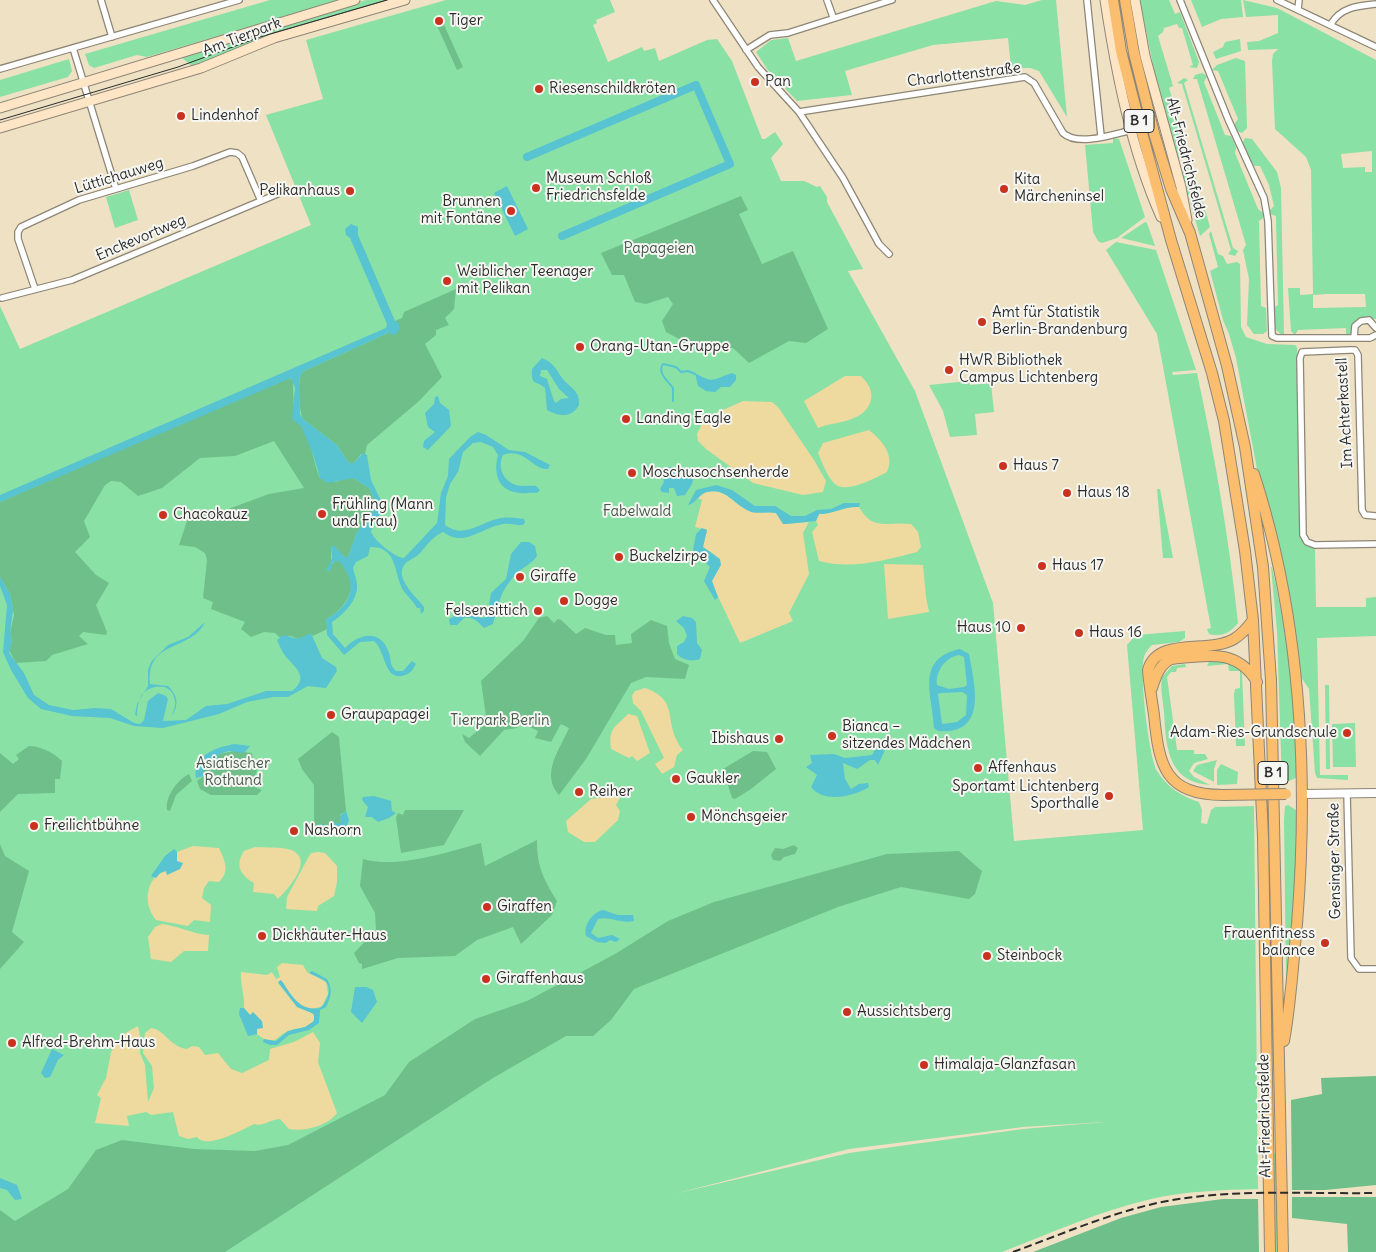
<!DOCTYPE html>
<html>
<head>
<meta charset="utf-8">
<style>
  body { margin:0 }
  canvas { display:block; background:#efe1c3 }
</style>
</head>
<body>
<canvas width="1376" height="1252"></canvas>
<script>
const g = document.querySelector('canvas').getContext('2d');
g.lineJoin = 'round';
function fillPath(path, color) { g.fillStyle = color; g.fill(path, 'evenodd'); }
function strokePath(path, color, width, dash) { g.strokeStyle = color; g.lineWidth = width; g.lineCap = dash ? 'butt' : 'round'; g.setLineDash(dash || []); g.stroke(path); }
function drawText(font, color, halo, rows, align = 'center') {
  g.font = font + ' Delius,sans-serif'; g.lineWidth = 4; g.setLineDash([]); g.textBaseline = 'middle'; g.strokeStyle = halo; g.fillStyle = color; for (const [text, x, y, turn = 0] of rows) {
    g.save(); g.translate(x, y); g.rotate((+turn || 0) * Math.PI / 180); g.textAlign = isNaN(turn) ? turn : align; if (halo) g.strokeText(text, 0, 0); g.fillText(text, 0, 0); g.restore();
  }
}
fillPath(new Path2D(`
  M270,0H341L147,57L137,55L94,68L89,65L85,54Z
  M366,0H393L258,39L193,67L181,57Z
  M446,0H610L615,12L596,20L597,23L593,25L608,62L642,47L644,51L655,48L659,61L707,40L717,39L732,61L762,139H765L775,132L783,144L771,158L781,181H804L817,187L820,186L827,197V202L863,269L848,271L915,391L993,603L1014,841L1143,830L1127,645L1136,635L1185,631V638L1179,642L1152,645C1149,648 1145,653 1144,657C1139,673 1149,757 1157,771C1168,788 1181,796 1199,802L1202,810L1201,823L1207,824L1211,810L1215,807L1254,806L1258,1189C1222,1190 1186,1191 1151,1199C1099,1211 1051,1233 1002,1252H0V306L20,349L311,225L266,115L323,99L306,40ZM1105,1122L1023,1129L849,1153L674,1194L849,1149L1023,1127Z
  M1042,0H1056L1067,117L1039,71L1030,68H1011L1008,38L933,45L845,71L852,95L797,101L767,69L756,52L771,40L788,38L796,61L996,1L1025,5Z
  M1140,0H1169L1175,14L1180,12L1199,62L1197,68L1189,67L1193,65L1182,28H1179L1177,24L1164,28L1163,32L1158,36L1173,86L1169,88L1189,154L1186,159H1177L1159,95Z
  M1191,0H1241L1243,17L1221,19L1202,27Z
  M1243,0L1277,8L1376,60V319H1361L1353,326L1351,334H1346V328L1298,330L1295,335L1291,331L1288,288H1300V295L1313,294L1311,170L1306,157L1275,129L1272,61L1273,54L1278,49L1248,50L1247,42L1259,41L1278,33V15L1246,17ZM1372,151V172H1365V167L1343,168L1341,154ZM1326,294H1365L1366,307L1313,308V295Z
  M1240,39L1241,51L1216,59L1213,52L1223,47L1225,42Z
  M1236,58L1245,61L1247,128L1242,133L1237,131L1234,125L1238,119L1218,71L1212,70L1217,65Z
  M69,59L72,71L68,77L0,97V80Z
  M1202,73L1207,76L1204,82L1225,135L1231,136L1236,147L1235,153L1258,209L1263,213V218L1259,221L1261,306L1266,308L1267,331L1263,334H1254L1247,325L1249,279L1243,250L1246,245L1197,79H1193L1195,75Z
  M1184,78L1188,80L1184,83L1233,248L1238,251L1235,256L1228,254L1231,250L1182,84L1177,83Z
  M1113,138L1119,139L1145,217L1117,238L1102,243L1098,241L1093,232L1085,145L1113,143Z
  M1245,138L1252,139L1277,172L1281,188L1284,334L1282,335L1274,328L1273,308L1278,305L1276,220V216L1270,214L1269,211L1274,206L1269,185L1260,166H1254L1242,144Z
  M1188,164L1192,165L1210,227L1200,236L1181,170Z
  M129,190L138,220L115,228L106,197Z
  M1145,222L1147,223L1155,246L1121,238Z
  M1211,231L1218,254L1223,256L1227,264L1237,262L1240,264L1241,327L1246,337L1267,344L1295,345L1297,347L1300,535L1306,546L1315,548L1316,607H1366V598L1376,597V636L1317,638L1320,775H1348V780L1317,778L1315,773L1309,689L1299,674L1277,551L1257,469L1236,358L1229,334L1223,320L1210,271L1218,267L1209,234Z
  M1116,242L1156,250L1196,370L1172,372L1173,375L1197,373C1215,457 1229,538 1238,623C1230,633 1222,637 1209,634L1207,629L1211,628L1157,334L1106,250Z
  M969,381L970,385L991,383L994,412L975,414L977,435L950,437L943,411L929,385Z
  M1157,489H1160L1173,558H1163Z
  M1271,567H1272C1288,636 1295,707 1298,777L1282,784L1277,631Z
  M1217,661L1233,663L1242,673L1245,746H1236L1234,694L1235,689L1240,688V671H1229L1228,664L1207,666L1209,662Z
  M1185,664L1186,667L1177,668L1176,672H1171L1167,677L1177,750H1194V754H1205L1208,759L1194,763L1189,771L1194,777L1210,785C1167,782 1166,745 1164,712C1163,701 1160,688 1162,677L1172,666Z
  M1325,685H1329L1330,769H1326Z
  M1355,723L1356,767H1333L1332,724Z
  M1217,760L1214,769V782L1193,771L1197,765Z
  M1221,764L1238,772L1237,784L1217,785V770Z
  M1288,805L1296,810L1298,809L1297,873L1288,978L1286,979L1284,820L1285,806Z
  M1268,878H1271L1274,1039H1271Z
  M1273,1153H1276L1278,1252H1275Z`), '#8ae1a5');
fillPath(new Path2D(`
  M440,16L463,67L457,70L434,19Z
  M741,196L748,210L739,214L762,264L793,251L828,329L806,343L789,341L749,363L733,348L702,346L680,350L681,340L666,332L662,321L673,304L668,297L646,304L635,302L624,275H612L601,253Z
  M456,289L454,309L445,318L449,325L436,330V335L425,344L442,377L418,402L367,445L365,454H361L354,463H349L337,445L303,419C299,411 297,380 302,372L388,333L395,321L402,318L404,312Z
  M288,377L293,380L294,421C311,426 313,465 320,478L336,482L346,478H353L369,488L374,498L372,514L357,532L348,557H345L331,546V565L336,560C341,561 345,565 347,570C359,589 343,611 326,619L327,629L313,636L311,634L298,639L291,636L279,637L275,633L264,632L251,637L241,629L245,622L211,609L213,602L203,598L207,560L205,553L195,547L179,545L187,521L195,513L202,510L220,512L269,494L304,488L274,441L235,456L200,458L162,488L138,496L121,482L111,481L105,485L84,521L90,537L75,552L96,575L109,583L96,605L107,632L106,635L83,632L79,636L88,644L52,655L46,661L16,663L9,650L12,641L10,633L14,615L10,594L0,577V502Z
  M547,616L554,623L558,619L561,620L576,634L585,628L606,635H615L616,645L632,643L631,634L651,620L667,626L669,643L675,659L689,665L685,679L646,677L631,683L586,759L559,795C540,774 560,749 569,728L561,724L551,742L535,738L538,731L520,722L517,728L504,730L480,756L465,742L462,734L469,738L487,723L481,681L523,641L539,618Z
  M332,732L339,737L346,811L340,815L341,824L330,827L320,824L316,826L314,824V785L302,769L298,759Z
  M29,746C41,746 54,753 62,761L60,779H55V793L18,794L0,812V753L13,764L19,759L16,755Z
  M234,751L252,753L254,767L257,770L253,783L254,787L262,790L257,795H211L200,789L197,781L204,776L202,771L211,766L219,754Z
  M753,751L767,752L776,769L751,789L735,799L732,798L723,769Z
  M189,774L192,781L176,795L170,811L167,810C165,797 177,780 189,774Z
  M405,810H464L444,845L401,853L396,818L398,813L403,815Z
  M537,840C537,867 543,878 557,901L552,915L521,944L513,927L477,940L455,956L398,958L362,969V964L359,963L354,953L376,930L375,913L360,886L363,859C398,869 447,852 481,843L485,866Z
  M0,844L5,856L29,871L12,932L24,942L0,969Z
  M794,845L798,848L795,854L784,857L780,861L773,860L771,855L775,848L783,849Z
  M959,851L982,871L975,894L969,899L901,887L838,907L634,989L611,1020L593,1036H566L493,1078L225,1252H0V1210L15,1221L68,1189L96,1150L122,1140L194,1149L255,1151L288,1145L385,1095L409,1062L475,1019L527,1001L615,954L668,921L714,902L887,854Z
  M1376,1076V1185L1325,1190H1292L1291,1100L1322,1094L1321,1078Z
  M1292,1197H1376V1252H1348L1347,1224L1292,1218Z
  M1223,1199H1258L1259,1252H1033L1121,1218L1161,1207Z`), '#6fbf8a');
fillPath(new Path2D(`
  M845,376H861C869,384 874,392 870,403C862,423 835,421 818,428L804,401Z
  M743,401L772,402L778,407L814,460L826,481L823,492L803,495L753,483L706,449L698,441L697,434L705,418Z
  M869,430C882,440 895,455 887,472C876,478 846,494 835,484C827,477 822,462 818,453L823,443Z
  M715,491C729,494 733,502 744,508C754,513 765,511 776,513L786,524L809,522L803,533L809,574L789,613L793,621L740,643L713,586L712,581L716,572L715,555L703,547L707,530L695,527L702,500L698,498L706,492Z
  M859,507C873,532 888,521 911,524L918,532L921,547L917,552C885,560 852,570 819,561L812,532L818,525L816,521L819,514C834,514 844,506 859,507Z
  M884,564L923,565L926,597L929,612L888,619Z
  M645,688C682,701 661,722 683,750L677,755L674,767L662,774L655,764L664,758L641,711L633,703L632,696L635,691Z
  M628,714L637,716L650,753L637,761L632,756L629,758L611,749C608,727 616,727 628,714Z
  M610,793L621,796L616,805L620,811L618,820L595,842H584L568,832L566,821L591,799L606,797Z
  M193,846L219,848C225,861 230,871 219,882L209,881L204,888L202,898L211,905L210,922L194,920L188,926L156,920C142,903 146,877 166,871L167,874L176,861L177,852Z
  M255,847C266,848 287,846 295,852C312,863 287,890 278,899L274,894L253,892L254,883C240,875 235,865 244,851Z
  M318,852L325,853L337,866V882L334,896L318,906L317,911L286,909L287,897L308,858L311,853Z
  M162,924C179,926 192,934 209,935L208,951H184L171,962L151,959L148,937L155,927Z
  M282,963L303,965L307,972L326,982L328,994L322,1006C304,1015 290,997 283,982L278,983L297,1007L311,1012L315,1017L311,1025C304,1028 298,1028 291,1030C274,1035 277,1050 257,1034L253,1012L251,1016L244,1008C245,995 240,985 241,972L267,975L272,972L276,979L280,977L277,967Z
  M138,1026L141,1041L140,1053L145,1065L148,1102L154,1088L152,1066L143,1053L145,1033L151,1028C164,1029 170,1047 187,1049L192,1046L199,1047L205,1055L218,1053L231,1069L242,1073L269,1060L270,1049L294,1042L313,1032L320,1043L318,1062L337,1113C328,1126 303,1132 289,1129L280,1119C271,1119 263,1127 254,1124C242,1130 206,1150 197,1137L188,1139L179,1136L173,1112L151,1115L146,1112L127,1116L129,1126L95,1123L101,1098L97,1095L106,1078L111,1052L122,1035Z`), '#eeda9e');
fillPath(new Path2D(`
  M507,186L528,229L515,236L494,193Z
  M351,224L358,227V235L395,321L399,323L400,329L395,335L388,333L302,372L299,381L300,414L303,419L337,445L349,463H354L363,453L367,455L371,480L384,507L371,531C372,539 395,558 404,558L437,523L441,493L448,476L449,459L470,437L478,432L486,435L509,450L525,452L550,465L548,469C533,471 525,447 503,455C497,467 503,481 516,485C522,487 530,485 536,486L540,490L537,493C531,492 526,494 521,493C498,492 493,474 498,455L493,447L481,442L473,443L463,452L458,472L450,484L446,498L445,525C462,539 480,523 497,519C506,516 515,518 524,519L525,522L523,525C514,525 507,522 499,525C478,530 464,547 443,532C432,537 428,544 420,553C416,558 409,559 405,564C393,578 417,597 424,607V611L421,614L420,608H417C413,600 404,594 401,586C394,570 396,546 370,547L368,556L356,562L353,568C354,574 357,579 357,585C358,600 344,614 332,622L333,634L345,648C360,633 381,629 389,653C391,660 390,666 396,671H403L412,661L416,664C413,669 411,673 405,675C384,683 386,651 374,641L360,642L344,655L327,635L326,619C352,606 359,583 339,561L333,562L330,571H326L332,558L331,546H334L345,557H348L357,532L372,514L374,498L369,488L353,478L328,483L320,478L313,454L301,426L292,419L295,388L291,378L0,502V495L386,328L387,324L350,238L346,235L345,229Z
  M542,358C554,363 555,368 562,378C570,388 580,390 579,405C572,418 559,417 547,410L545,388C535,379 531,387 532,369ZM541,370H547L559,389L569,398L561,399L556,403L554,401L547,379L540,376Z
  M695,373C714,385 715,378 732,373L736,375V380L730,387H721L715,392L706,391L698,386Z
  M438,396L440,403L449,410L451,426L428,450L423,447L424,441L435,432L428,427L425,413L434,404L435,397Z
  M665,467H671L682,476L690,470L695,471L692,484L685,495L677,496L674,488H669V493L662,492L660,489L664,482L662,472Z
  M716,485L732,490L755,506H775L791,516H805L817,510L831,509L844,503H860L859,507C844,506 834,514 819,514L816,521L786,524H783L776,513C767,511 757,515 749,511C733,504 727,488 707,492C698,494 697,503 688,505L696,490Z
  M702,528L707,530L703,547L720,559L721,565L712,581L718,597L715,600L704,581L710,567L693,550L696,534Z
  M521,542H529L535,546L537,556C532,564 523,567 516,574C499,593 500,601 493,624L484,628C477,621 474,617 464,618L457,625H450L449,619L466,610L481,618L487,617L491,593L506,579L511,554Z
  M0,577L10,594L13,610L10,633L12,641L9,653L24,673L34,695L49,705L73,710L95,708L111,709L134,723L140,724L144,720L148,701L158,693L166,696L168,699L163,721L186,720L206,706L227,704L266,691H292C312,676 291,665 284,654C281,650 279,644 277,640L283,635L298,639L311,633L322,658L336,667L337,671L326,688L308,686L288,697H273L247,702L219,714L163,728L134,726L110,718L72,716L41,709L28,698L11,670L3,652L7,605L0,586Z
  M683,616L692,618L696,622L697,643L702,650L700,659C693,662 682,660 677,654V646L684,642L687,636L684,628L676,621Z
  M205,622C191,652 146,639 150,684L168,686C178,696 179,704 172,716C173,711 176,706 175,701C173,682 150,683 141,696C138,702 137,709 137,716L135,715L137,704L148,686V670L151,662L168,645L188,637Z
  M960,649L969,654C975,686 988,735 938,731L934,728C933,696 914,659 960,649ZM959,655L964,657L967,685L964,687L949,689L937,685C935,671 946,657 959,655ZM941,693L962,692L967,695L966,715L957,722L942,724L938,694Z
  M235,744L250,746L244,753L229,751L219,754L211,769L202,771L204,776L196,778C192,755 217,747 235,744Z
  M883,748L885,750L878,765L875,760H870L857,769L843,763L845,779L851,789L859,784L868,783L869,787C854,796 824,804 811,787L817,775L806,767L812,763L810,755L834,754L845,758L872,755L875,750Z
  M374,796L391,801L392,811L396,813L389,818L378,822L372,817H365L368,807L362,800L363,797Z
  M346,811L349,820L346,828L329,833L316,826L320,824L330,827L334,822L341,824L340,816Z
  M174,849L177,852V861L183,863L180,869L167,875L166,871L160,873L156,878L151,876L165,856Z
  M603,910L618,915H633L634,921C619,924 611,916 598,919L591,933L598,938L612,935L620,939L616,942L610,940L606,943L597,942L586,936C583,925 593,912 603,910Z
  M312,971L327,979C333,989 331,997 326,1007L320,1010L319,1023L309,1030L289,1035L277,1045H270L263,1042L264,1039L276,1041L288,1031L305,1027L314,1021V1014L297,1007L278,982L281,980C291,994 299,1012 320,1008C327,1003 333,988 325,981C322,978 314,976 309,973Z
  M355,987H366L373,990L377,1002L362,1023L351,1012Z
  M240,1008H244L250,1015L253,1012L262,1021L263,1028L257,1029V1034L248,1036L239,1014Z
  M52,1049L64,1055L58,1060L50,1077L45,1078L41,1073Z
  M0,1178L17,1185L22,1199L15,1200L7,1190L0,1188Z`), '#58c3d1');
strokePath(new Path2D(`
  M673,401V388C668,381 657,373 663,364L676,367L681,372L688,371L695,374`), '#58c3d1', 2);
strokePath(new Path2D(`
  M527,157L696,85L730,164L562,236`), '#58c3d1', 8);
const minor = new Path2D(`
  M101,0L112,37
  M713,0L758,67L799,112L843,178L879,244L889,254
  M827,0L833,17
  M1087,0L1101,136
  M1180,0L1228,119L1264,198L1268,221L1272,336L1277,338H1370L1376,335
  M1277,0L1376,47
  M1298,9L1299,0
  M1331,24C1341,7 1358,6 1376,4
  M73,48L116,189
  M746,50L770,35L788,33L892,0
  M0,69L239,0
  M799,112L1025,77L1034,83L1063,133C1078,147 1114,134 1132,130
  M35,289L18,239V232L21,227L79,200L193,166L230,152L237,153L242,157L261,201
  M2,298L72,280L287,190
  M1354,338L1355,326L1361,321L1369,320L1376,328
  M1376,516L1365,515L1362,510L1358,355L1355,350H1350L1302,352L1300,358L1303,535L1307,542L1315,545L1376,544
  M1347,793L1351,958L1359,969H1376`);
const tertiary = new Path2D(`
  M1303,794L1376,793`);
const secondary = new Path2D(`
  M1105,0C1116,73 1131,149 1161,217
  M1135,0L1145,56L1181,187L1187,220
  M0,108L355,0
  M0,128L201,68L274,38L405,0`);
const primary = new Path2D(`
  M1113,0L1121,51L1141,129L1171,240L1212,373L1224,421L1245,551L1253,620L1263,837L1270,1252
  M1125,0L1134,53L1154,133L1171,189L1190,233L1227,366L1245,447L1263,567L1271,680L1283,1252
  M1254,474C1301,619 1309,774 1297,924C1293,963 1291,1003 1284,1041
  M1152,688C1156,676 1159,665 1171,659C1205,656 1236,647 1257,682
  M1223,795C1165,795 1159,766 1154,715C1152,700 1149,685 1148,670C1157,636 1209,654 1234,639C1242,634 1248,627 1253,620`);
strokePath(minor, '#8d8677', 8);
strokePath(tertiary, '#8d8677', 10);
strokePath(secondary, '#8d8677', 11);
strokePath(primary, '#8d8677', 12);
strokePath(minor, '#fff', 5.5);
strokePath(tertiary, '#fff', 8);
strokePath(secondary, '#fde5c5', 9);
strokePath(primary, '#fabe6e', 10);
strokePath(new Path2D(`
  M0,120L178,67L260,37L387,0`), '#2b2b2b', 1);
strokePath(new Path2D(`
  M1013,1252C1065,1233 1117,1210 1172,1200C1239,1189 1308,1194 1376,1193`), '#2b2b2b', 2, [8, 4]);
const primaryBridge = new Path2D(`
  M1223,795L1286,794`);
strokePath(primaryBridge, '#8d8677', 12, []);
strokePath(primaryBridge, '#fabe6e', 10);
for (const [x, y, r, color] of [
  [439,21,5,"#c8321e"],
  [755,82,5,"#c8321e"],
  [539,89,5,"#c8321e"],
  [181,116,5,"#c8321e"],
  [536,188,5,"#c8321e"],
  [1004,189,5,"#c8321e"],
  [350,191,5,"#c8321e"],
  [511,211,5,"#c8321e"],
  [447,281,5,"#c8321e"],
  [982,322,5,"#c8321e"],
  [580,347,5,"#c8321e"],
  [949,370,5,"#c8321e"],
  [626,419,5,"#c8321e"],
  [1003,466,5,"#c8321e"],
  [632,473,5,"#c8321e"],
  [1067,493,5,"#c8321e"],
  [322,514,5,"#c8321e"],
  [163,515,5,"#c8321e"],
  [619,557,5,"#c8321e"],
  [1042,566,5,"#c8321e"],
  [520,577,5,"#c8321e"],
  [564,601,5,"#c8321e"],
  [538,611,5,"#c8321e"],
  [1021,628,5,"#c8321e"],
  [1079,633,5,"#c8321e"],
  [331,715,5,"#c8321e"],
  [1347,733,5,"#c8321e"],
  [832,736,5,"#c8321e"],
  [779,739,5,"#c8321e"],
  [978,768,5,"#c8321e"],
  [676,779,5,"#c8321e"],
  [579,792,5,"#c8321e"],
  [1109,796,5,"#c8321e"],
  [691,817,5,"#c8321e"],
  [34,826,5,"#c8321e"],
  [294,831,5,"#c8321e"],
  [487,907,5,"#c8321e"],
  [262,936,5,"#c8321e"],
  [1325,943,5,"#c8321e"],
  [987,956,5,"#c8321e"],
  [486,979,5,"#c8321e"],
  [847,1012,5,"#c8321e"],
  [12,1043,5,"#c8321e"],
  [924,1065,5,"#c8321e"]
]) { const dot = new Path2D(); dot.arc(x, y, r, 0, 2 * Math.PI); g.fillStyle = color; g.fill(dot); strokePath(dot, '#f6f6f2', 2); }
for (const [x, y, w] of [
  [1139,121,30],
  [1273,773,30]
]) { const box = new Path2D(); box.roundRect(x - w / 2, y - 11.5, w, 23, 4); g.fillStyle = '#f6f6f2'; g.fill(box); strokePath(box, '#2b2b2b', 1); }
drawText('bold 14px', '#2b2b2b', null, [
  ["B 1",1139,121],
  ["B 1",1273,773]
]);
drawText('15px', '#2b2b2b', '#f6f6f2', [
  ["Tiger",449,21],
  ["Pan",765,82],
  ["Riesenschildkröten",549,89],
  ["Lindenhof",191,116],
  ["Museum Schloß",546,179],
  ["Friedrichsfelde",546,196],
  ["Kita",1014,180],
  ["Märcheninsel",1014,197],
  ["Pelikanhaus",340,191,"right"],
  ["Brunnen",501,202,"right"],
  ["mit Fontäne",501,219,"right"],
  ["Weiblicher Teenager",457,272],
  ["mit Pelikan",457,289],
  ["Amt für Statistik",992,313],
  ["Berlin-Brandenburg",992,330],
  ["Orang-Utan-Gruppe",590,347],
  ["HWR Bibliothek",959,361],
  ["Campus Lichtenberg",959,378],
  ["Landing Eagle",636,419],
  ["Haus 7",1013,466],
  ["Moschusochsenherde",642,473],
  ["Haus 18",1077,493],
  ["Frühling (Mann",332,505],
  ["und Frau)",332,522],
  ["Chacokauz",173,515],
  ["Buckelzirpe",629,557],
  ["Haus 17",1052,566],
  ["Giraffe",530,577],
  ["Dogge",574,601],
  ["Felsensittich",528,611,"right"],
  ["Haus 10",1011,628,"right"],
  ["Haus 16",1089,633],
  ["Graupapagei",341,715],
  ["Bianca –",842,727],
  ["sitzendes Mädchen",842,744],
  ["Adam-Ries-Grundschule",1337,733,"right"],
  ["Ibishaus",769,739,"right"],
  ["Affenhaus",988,768],
  ["Gaukler",686,779],
  ["Sportamt Lichtenberg",1099,787,"right"],
  ["Sporthalle",1099,804,"right"],
  ["Reiher",589,792],
  ["Mönchsgeier",701,817],
  ["Freilichtbühne",44,826],
  ["Nashorn",304,831],
  ["Giraffen",497,907],
  ["Frauenfitness",1315,934,"right"],
  ["balance",1315,951,"right"],
  ["Dickhäuter-Haus",272,936],
  ["Steinbock",997,956],
  ["Giraffenhaus",496,979],
  ["Aussichtsberg",857,1012],
  ["Alfred-Brehm-Haus",22,1043],
  ["Himalaja-Glanzfasan",934,1065]
], 'left');
drawText('15px', '#2b2b2b', '#f6f6f2', [
  ["Am Tierpark",242,37,-21],
  ["Charlottenstraße",964,75,-7],
  ["Alt-Friedrichsfelde",1186,158,76],
  ["Lüttichauweg",119,176,-17],
  ["Enckevortweg",141,238,-23],
  ["Im Achterkastell",1345,413,-93],
  ["Gensinger Straße",1335,861,-91],
  ["Alt-Friedrichsfelde",1265,1116,-91]
]);
drawText('15px', '#43584a', '#f6f6f2', [
  ["Papageien",659,249],
  ["Fabelwald",637,512],
  ["Tierpark Berlin",500,721],
  ["Asiatischer",233,764],
  ["Rothund",233,781]
]);
</script>
</body>
</html>
